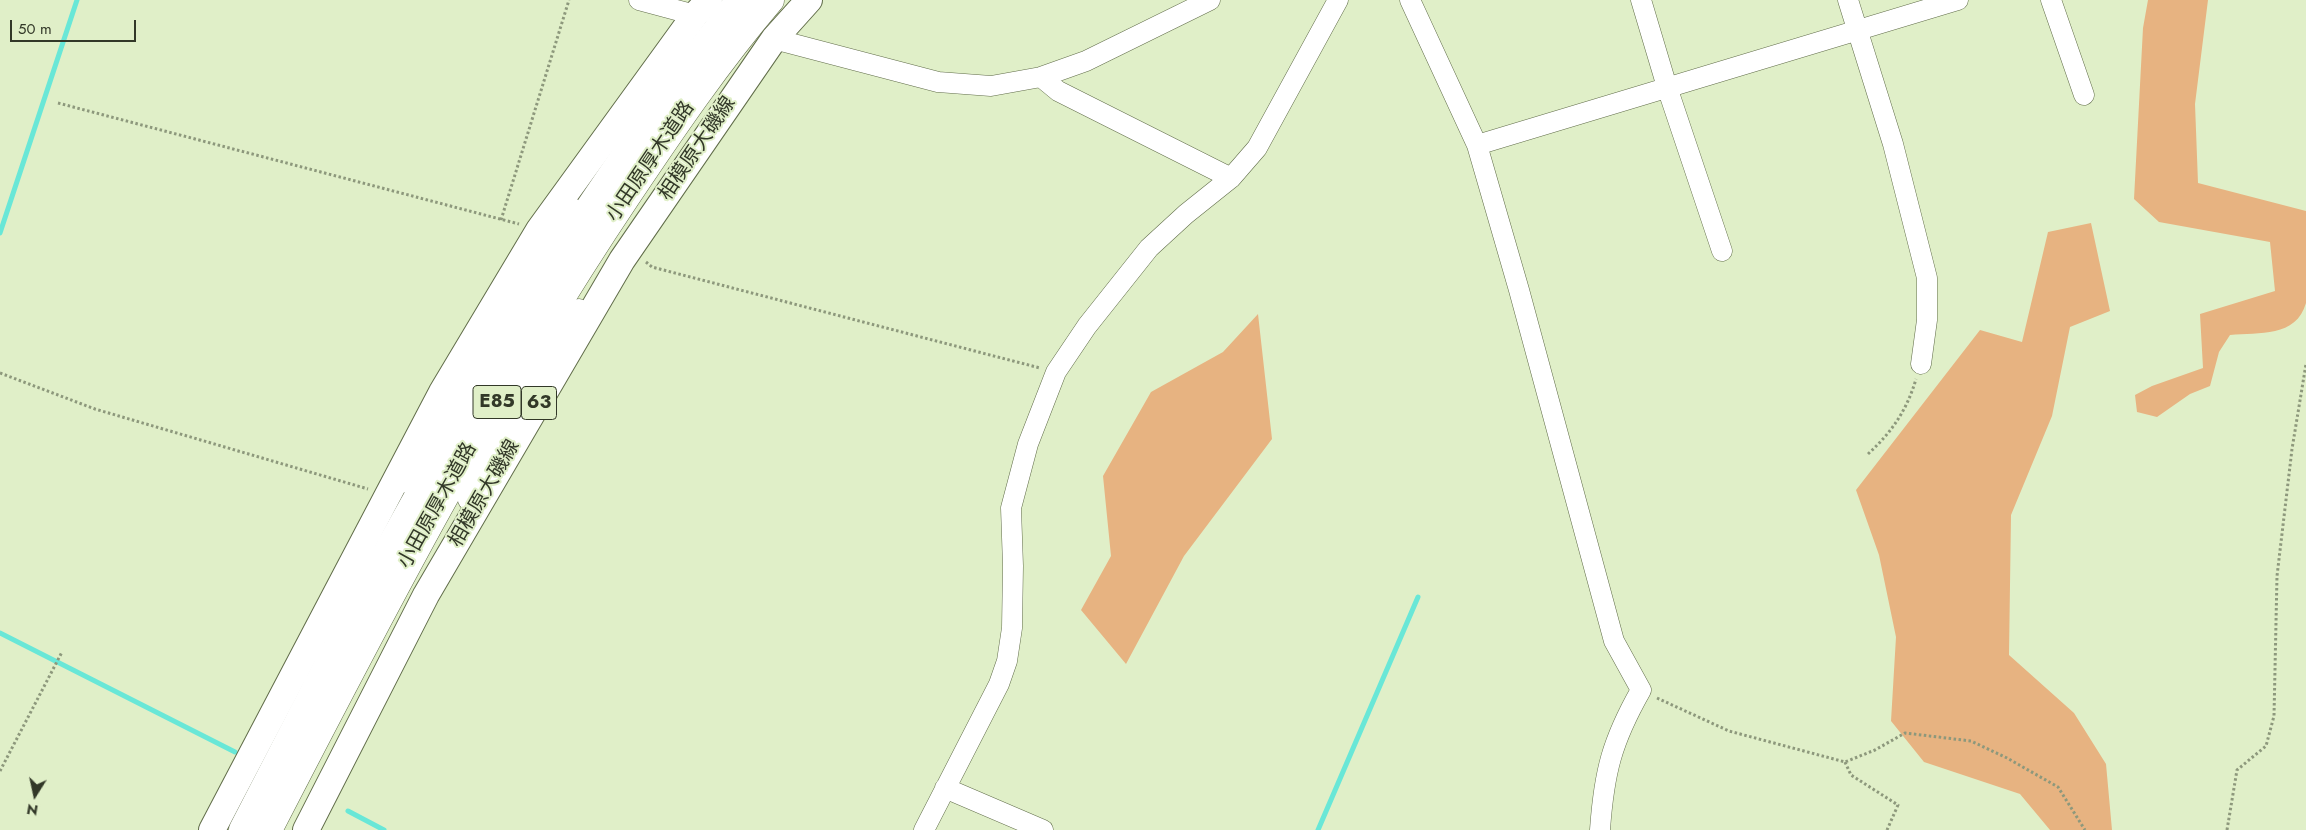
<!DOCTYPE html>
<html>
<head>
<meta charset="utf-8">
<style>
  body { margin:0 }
  #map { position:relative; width:2306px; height:830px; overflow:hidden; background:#e0efc8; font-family:Jost,sans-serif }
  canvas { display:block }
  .north { position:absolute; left:10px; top:770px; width:50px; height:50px; -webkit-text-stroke:4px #e0efc8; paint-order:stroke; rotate:190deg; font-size:14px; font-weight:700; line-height:20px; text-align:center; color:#323828 }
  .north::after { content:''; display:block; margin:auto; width:18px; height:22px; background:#323828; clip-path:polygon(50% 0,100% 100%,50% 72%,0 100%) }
  .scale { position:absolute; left:10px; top:20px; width:126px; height:22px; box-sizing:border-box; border:2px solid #323828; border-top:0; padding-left:6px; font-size:15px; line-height:18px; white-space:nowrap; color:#323828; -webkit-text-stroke:4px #e0efc8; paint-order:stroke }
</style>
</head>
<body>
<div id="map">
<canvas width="2306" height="830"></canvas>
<div class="north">N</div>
<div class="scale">50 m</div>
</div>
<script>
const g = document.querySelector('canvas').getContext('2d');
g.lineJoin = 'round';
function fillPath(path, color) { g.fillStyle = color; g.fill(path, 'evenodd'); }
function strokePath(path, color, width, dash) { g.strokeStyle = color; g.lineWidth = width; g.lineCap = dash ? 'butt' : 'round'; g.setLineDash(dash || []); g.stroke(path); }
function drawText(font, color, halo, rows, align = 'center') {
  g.font = font + ' Jost,"Noto Sans JP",sans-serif'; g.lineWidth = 4; g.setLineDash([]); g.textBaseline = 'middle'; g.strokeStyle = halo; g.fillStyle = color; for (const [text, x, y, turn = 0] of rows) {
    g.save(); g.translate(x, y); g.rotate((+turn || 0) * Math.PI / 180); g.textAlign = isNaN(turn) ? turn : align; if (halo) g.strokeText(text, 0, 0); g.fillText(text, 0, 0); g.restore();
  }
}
fillPath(new Path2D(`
  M2148,0H2208L2195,104L2198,183L2306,211V303C2296,338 2259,332 2230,335L2219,352L2210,386L2190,394L2157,417L2137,412L2135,395L2152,386L2203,368L2200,314L2275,291L2270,242L2159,222L2134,199L2143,28Z
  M2091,223L2110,311L2070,327L2052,416L2011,515L2009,655L2074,713L2106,764L2112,830H2050L2020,794L1924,762L1891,721L1896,637L1879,555L1856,490L1980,330L2022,342L2048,232Z
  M1258,314L1272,439L1184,556L1126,664L1081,610L1111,556L1103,476L1151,392L1223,352Z`), '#e7b381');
strokePath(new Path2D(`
  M0,233L77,0
  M0,633L235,752
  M348,811L384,830
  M1318,830L1418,597`), '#69e7d7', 5);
const minor = new Path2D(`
  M639,0L695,15
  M1410,0L1477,145L1519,290L1614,641L1641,690C1612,741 1604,772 1600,830
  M1641,0L1667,87L1722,251
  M1848,0L1893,144L1927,278V320L1921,364
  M2051,0L2084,95
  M774,39L938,82L991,86L1041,77L1086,61L1210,0
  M1041,77L1058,91L1231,178
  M1477,145L1958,0
  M408,483L474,366L570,206
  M468,500L528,389L579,309
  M945,788L1043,830
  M924,830L999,684L1007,661L1012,628L1013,566L1011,508L1028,444L1056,372L1087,326L1149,248L1186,214L1231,178L1257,148L1338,0`);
const major = new Path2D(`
  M212,830L442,392L539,230L695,15L709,0
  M306,830L426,595L622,260L774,39L809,0`);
const highway = new Path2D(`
  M243,830L376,572L469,406L572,234L660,104L740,0
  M268,830C380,613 490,400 626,197C671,130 717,62 770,0`);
strokePath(minor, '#616d4a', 21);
strokePath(major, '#616d4a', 28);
strokePath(highway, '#616d4a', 29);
strokePath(new Path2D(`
  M58,103L519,224
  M501,220L569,0
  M646,262L652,267L1040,368
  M0,373L95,409L368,489
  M1868,454C1892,432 1907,410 1916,379
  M1657,698L1729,731L1845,762L1875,750L1905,733L1971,741L2007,758L2058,787L2085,830
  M1845,762L1851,775L1898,805L1887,830
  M0,771L62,652
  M2227,830L2237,770L2266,746L2274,716L2277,576L2292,449L2306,364`), '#8d987c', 3, [2.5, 2.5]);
strokePath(minor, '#fff', 20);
strokePath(major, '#fff', 26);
strokePath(highway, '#fff', 28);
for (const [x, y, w] of [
  [497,402,48],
  [539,403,35]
]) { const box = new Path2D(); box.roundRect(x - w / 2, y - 16.5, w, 33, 4); g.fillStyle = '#e0efc8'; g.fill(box); strokePath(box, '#323828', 1); }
drawText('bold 19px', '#323828', null, [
  ["E85",497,402],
  ["63",539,403]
]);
drawText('20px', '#323828', '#e0efc8', [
  ["相模原大磯線",698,149,-56],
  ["小田原厚木道路",651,162,-56],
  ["相模原大磯線",485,494,-60],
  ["小田原厚木道路",438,506,-61]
]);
</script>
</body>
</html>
